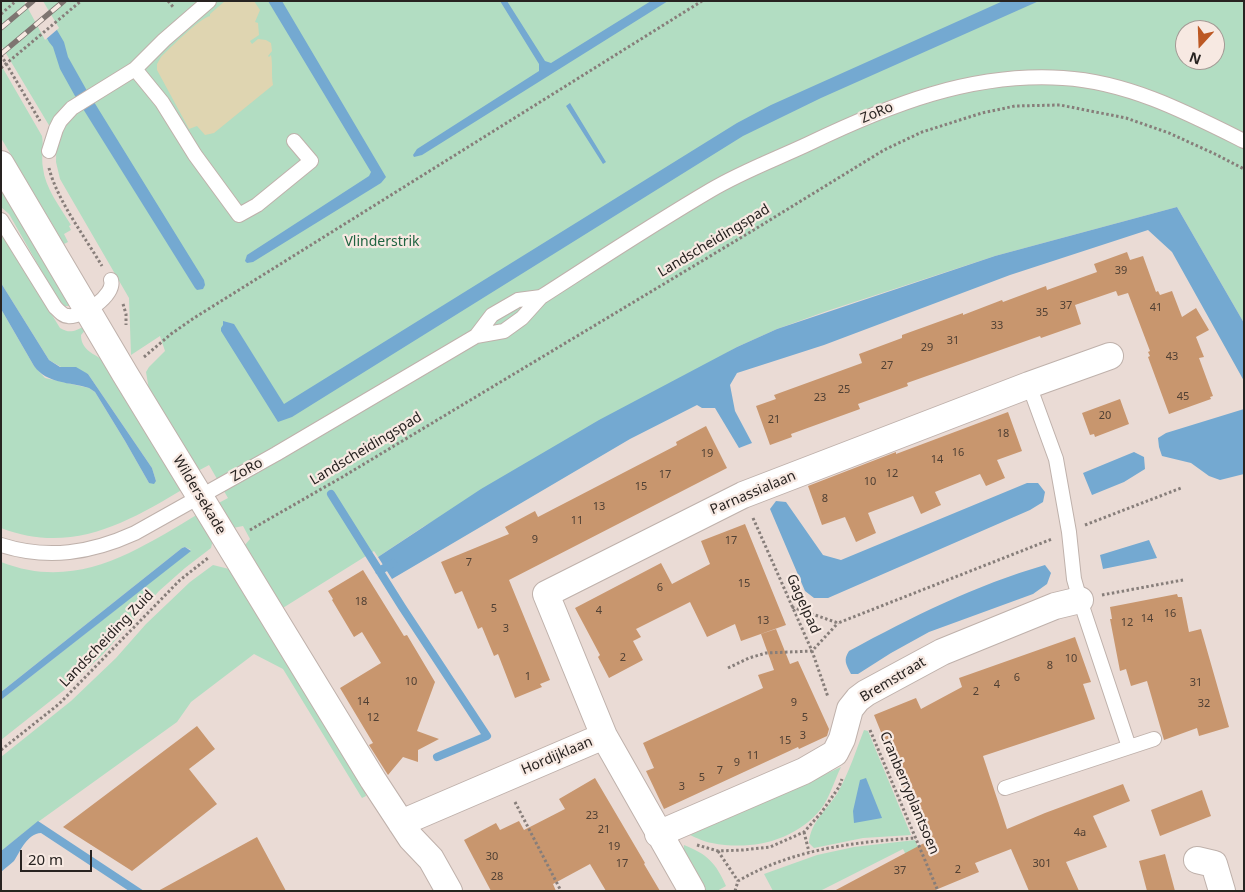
<!DOCTYPE html>
<html>
<head>
<meta charset="utf-8">
<style>
  body { margin:0 }
  #map { position:relative; width:1245px; height:892px; overflow:hidden; background:#eadbd5; font-family:"Noto Sans",sans-serif }
  canvas { display:block }
  .frame { position:absolute; inset:0; border:2px solid #282321; pointer-events:none }
  .north { position:absolute; left:1175px; top:20px; width:50px; height:50px; box-sizing:border-box; background:#f7e9e2; border:1px solid #a49a95; border-radius:50%; rotate:200deg; font-size:14px; font-weight:700; line-height:20px; text-align:center; color:#282321 }
  .north::after { content:''; display:block; margin:auto; width:18px; height:22px; background:#bc5823; clip-path:polygon(50% 0,100% 100%,50% 72%,0 100%) }
  .scale { position:absolute; left:20px; top:850px; width:72px; height:22px; box-sizing:border-box; border:2px solid #282321; border-top:0; padding-left:6px; font-size:15px; line-height:18px; white-space:nowrap; color:#282321; -webkit-text-stroke:4px #f7e9e2; paint-order:stroke }
</style>
</head>
<body>
<div id="map">
<canvas width="1245" height="892"></canvas>
<div class="frame"></div>
<div class="north">N</div>
<div class="scale">20 m</div>
</div>
<script>
const g = document.querySelector('canvas').getContext('2d');
g.lineJoin = 'round';
function fillPath(path, color) { g.fillStyle = color; g.fill(path, 'evenodd'); }
function strokePath(path, color, width, dash) { g.strokeStyle = color; g.lineWidth = width; g.lineCap = dash ? 'butt' : 'round'; g.setLineDash(dash || []); g.stroke(path); }
function drawText(font, color, halo, rows, align = 'center') {
  g.font = font + ' "Noto Sans",sans-serif'; g.lineWidth = 4.5; g.setLineDash([]); g.textBaseline = 'middle'; g.strokeStyle = halo; g.fillStyle = color; for (const [text, x, y, turn = 0] of rows) {
    g.save(); g.translate(x, y); g.rotate((+turn || 0) * Math.PI / 180); g.textAlign = isNaN(turn) ? turn : align; if (halo) g.strokeText(text, 0, 0); g.fillText(text, 0, 0); g.restore();
  }
}
fillPath(new Path2D(`
  M1,1H1244V323L1177,207L995,256L827,311L777,329L737,347L423,527L378,557L374,551L278,611L244,546L250,539L243,526L233,528L215,505L228,498L209,465L196,472L149,390L146,372L149,367L165,351L160,336L131,355L129,298L60,179L56,162L57,114L50,127L1,45ZM1185,30H1215V60H1185Z
  M1,65L42,136C44,147 41,157 43,168C45,188 60,207 71,225L69,226L71,230L64,234L68,242L64,244L1,138Z
  M1,185L70,306H65L57,298L9,214L1,207Z
  M1,232L60,328C70,334 75,331 85,326L87,328L81,335C81,349 92,353 103,360L185,488C127,523 71,555 1,528V309L34,366L45,378L89,388L95,392L125,441L149,483L156,481L152,468L88,374L67,367H61L49,360L1,283Z
  M200,513L214,535L211,548L185,568L159,591L103,654L68,687L1,740V700L191,550L185,547L182,548L1,692V562C78,592 137,550 200,513Z
  M213,565L229,569L362,779L366,796L362,798L283,669L254,654L191,702L177,722L31,827L1,851V757L71,701L116,658L146,624L190,582Z
  M864,730L868,731L911,835L863,838L814,848L809,843C810,822 828,809 838,792C849,773 856,750 864,730Z
  M841,767C835,779 829,799 821,809C795,841 751,851 712,843C704,842 697,838 690,835Z
  M915,840L935,891H924L903,849L820,891H773L764,874L817,855L854,847Z
  M684,845C707,854 716,863 726,886L717,891H706L683,853Z`), '#b2ddc2');
fillPath(new Path2D(`
  M225,1H254L260,10L255,22L258,23L259,35L250,41L252,44L258,39L266,40L271,43L272,51L268,56L269,57L271,55C273,66 271,75 273,85L214,133L205,135L197,126L189,129L157,70V64L161,57C170,48 200,18 210,16V14Z`), '#dfd5b1');
fillPath(new Path2D(`
  M27,1H40L64,42L68,57L86,89L204,280L205,285L203,289L197,290L195,288L75,96L60,69L53,47L49,42Z
  M268,1H282L386,177L381,183L253,262L247,263L245,261L247,255L369,176L371,172Z
  M500,1H507L545,61L551,63L651,1H668L422,155L414,157L413,155L417,149L539,71V64Z
  M1003,1H1039L821,98L743,136L292,417L278,422L221,331V328L223,325V321L234,324L284,404L737,123L771,105Z
  M570,103L606,162L603,164L566,106Z
  M1177,207L1244,323V381L1172,252L1148,230L1010,275L824,345L737,373L730,385L735,411L752,443L739,448L715,408H702L697,405L630,439L392,579L378,557L481,489L599,420L737,347L777,329L995,256Z
  M1,283L49,360L60,367H76L88,374L152,468L156,481L154,484L149,483L125,441L95,392L89,388C70,382 47,384 34,366L1,309Z
  M1244,409V474L1220,480L1209,476L1191,463L1162,456L1159,447L1158,438L1166,433Z
  M1134,452L1144,457L1145,469L1124,482L1092,495L1083,473Z
  M1027,483H1038L1045,492L1043,502L1030,510L828,598H814L805,591L770,509L776,501L786,502L823,555L841,560Z
  M1149,540L1157,558L1103,569L1100,555Z
  M185,547L191,551L1,700V692L182,548Z
  M1045,565L1051,573L1047,584L1033,594L929,632L891,653L858,674H851C846,664 843,660 849,651C912,617 976,585 1045,565Z
  M866,778L882,818L854,823L853,811L860,780Z
  M38,821L144,891H129L41,833C27,834 21,850 14,861C10,865 5,868 1,872V851Z`), '#74a9d1');
fillPath(new Path2D(`
  M24,1H43L59,28L45,40Z`), '#eadbd5');
strokePath(new Path2D(`
  M331,494L402,607L487,736L437,757
  M379,571L393,563`), '#74a9d1', 8);
fillPath(new Path2D(`
  M1127,252L1130,260L1143,256L1156,292L1158,291L1160,295L1172,291L1182,317L1196,308L1209,330L1196,337L1204,357L1199,358L1213,396L1210,397L1211,399L1169,414L1148,357L1150,356L1148,352L1150,351L1128,293L1118,296L1116,291L1075,305L1081,324L1041,338L1040,336L907,383L908,386L858,404L860,409L791,434L792,437L770,445L756,406L776,399L774,395L862,363L859,354L902,338V335L963,313V315L1002,300L1003,302L1046,286L1047,290L1097,272L1094,264Z
  M1120,399L1129,424L1095,437L1094,434L1090,435L1082,413Z
  M1008,412L1022,451L997,460L1005,478L986,486L980,474L935,492L941,505L921,514L913,496L868,513L876,533L856,542L845,517L822,525L808,486L896,452V454Z
  M706,426L727,468L509,580L550,680L540,684L542,687L515,698L498,654L494,656L482,627L478,629L462,591L455,594L441,562L509,534L505,527L535,511L538,517L677,445L676,442Z
  M745,524L786,625L741,641L735,624L707,637L690,602L636,629L641,637L633,641L643,660L609,678L598,657L600,655L575,608L661,563L672,584L710,564L701,541Z
  M363,570L404,636L407,635L435,682L417,731L439,739L418,750V762L403,757L388,775L369,745L373,743L340,688L381,663L362,632L354,637L332,600L333,599L328,591Z
  M1177,594L1178,597H1182L1189,632L1201,629L1229,727L1199,736L1197,728L1164,740L1147,681L1131,686L1126,669L1120,671L1110,619H1112L1110,607Z
  M776,629L790,664L798,661L829,729L827,736L799,749L798,747L664,809L646,771L654,768L643,743L763,688L758,675L774,670L761,634Z
  M1075,637L1091,682L1083,684L1095,719L983,756L1007,829L1045,813L1123,784L1130,801L1093,816L1107,847L1066,862L1079,891H1029L1011,849L975,863L979,872L933,891H834L926,842L874,715L916,698L921,709L962,687L959,678Z
  M197,726L215,749L189,769L217,804L132,871L63,827Z
  M595,778L645,863L644,864L660,891H606L590,864L553,884L556,891H491L464,840L496,823L500,830L519,821L524,830L565,809L559,799Z
  M1202,790L1211,816L1160,836L1151,810Z
  M257,837L286,891H158Z
  M1165,854L1175,891H1147L1139,861Z`), '#c8966e');
const service = new Path2D(`
  M135,69L162,102L195,155L239,215L257,205L311,161L294,141
  M49,151L56,129L60,121L72,108L135,69L164,40L209,1
  M1,220L55,307C59,311 63,316 68,316C82,318 116,295 111,280
  M476,336L492,315L518,300L541,297
  M1029,385L1056,459L1069,532L1074,579L1080,600L1129,747
  M1,545C48,560 91,553 135,533L276,454L476,336L504,331L522,318L541,297C597,261 653,224 711,190C741,172 776,159 808,144C889,105 972,72 1063,78C1128,82 1186,112 1244,141
  M1005,788L1154,739`);
const minor = new Path2D(`
  M1,164L125,374L373,780L411,838L431,859L449,891
  M604,736L546,594L743,495L1029,385L1110,356
  M401,823L604,736L692,891
  M658,834L804,771L835,753L842,739L850,709L858,699L866,693L942,652L1055,606L1080,600
  M1197,860L1214,864L1222,891`);
strokePath(service, '#bfb1ab', 16);
strokePath(minor, '#bfb1ab', 28);
strokePath(new Path2D(`
  M168,1L174,8
  M1,14L16,1
  M1,55L40,121
  M49,168C57,200 85,237 102,266
  M123,304L126,314V325
  M144,357L171,334L194,318L702,1
  M753,518L812,651L828,697
  M1085,525L1181,488
  M250,530L344,476L752,231L884,150L922,132L982,113L1015,106L1060,105L1126,118L1169,133L1215,154L1244,169
  M1102,595L1183,580
  M792,607L838,623L1052,539
  M728,668L749,658L766,653L812,651L838,623
  M870,730L938,891
  M1,750L59,704L180,580L208,558
  M515,802L561,891
  M804,832L809,852
  M697,845L718,851L743,850L770,847L804,832L821,813L839,787L842,779
  M718,851L738,881
  M735,891L738,881C793,849 854,842 916,838`), '#877e7a', 3, [2.5, 2.5]);
strokePath(service, '#fff', 14);
strokePath(minor, '#fff', 26);
const rail = new Path2D(`
  M1,28L33,1
  M1,54L64,1`);
strokePath(rail, '#7e7571', 5.5);
strokePath(rail, '#f7e9e2', 4, [11]);
strokePath(new Path2D(`
  M1,68L81,1`), '#877e7a', 3, [2.5, 2.5]);
drawText('11px', '#504034', null, [
  ["39",1121,271],
  ["37",1066,306],
  ["41",1156,308],
  ["35",1042,313],
  ["33",997,326],
  ["31",953,341],
  ["29",927,348],
  ["43",1172,357],
  ["27",887,366],
  ["25",844,390],
  ["45",1183,397],
  ["23",820,398],
  ["20",1105,416],
  ["21",774,420],
  ["18",1003,434],
  ["16",958,453],
  ["19",707,454],
  ["14",937,460],
  ["12",892,474],
  ["17",665,475],
  ["10",870,482],
  ["15",641,487],
  ["8",825,499],
  ["13",599,507],
  ["11",577,521],
  ["9",535,540],
  ["17",731,541],
  ["7",469,563],
  ["15",744,584],
  ["6",660,588],
  ["18",361,602],
  ["5",494,609],
  ["4",599,611],
  ["16",1170,614],
  ["14",1147,619],
  ["13",763,621],
  ["12",1127,623],
  ["3",506,629],
  ["2",623,658],
  ["10",1071,659],
  ["8",1050,666],
  ["1",528,677],
  ["6",1017,678],
  ["10",411,682],
  ["31",1196,683],
  ["4",997,685],
  ["2",976,692],
  ["14",363,702],
  ["9",794,703],
  ["32",1204,704],
  ["12",373,718],
  ["5",805,718],
  ["3",803,736],
  ["15",785,741],
  ["11",753,756],
  ["9",737,763],
  ["7",720,771],
  ["5",702,778],
  ["3",682,787],
  ["23",592,816],
  ["21",604,830],
  ["4a",1080,833],
  ["19",614,847],
  ["30",492,857],
  ["17",622,864],
  ["301",1042,864],
  ["2",958,870],
  ["37",900,871],
  ["28",497,877]
]);
drawText('14px', '#282321', '#f7e9e2', [
  ["ZoRo",877,113,-23],
  ["Landscheidingspad",714,241,-31],
  ["Landscheidingspad",366,449,-31],
  ["ZoRo",247,470,-29],
  ["Parnassialaan",753,493,-23],
  ["Wildersekade",199,495,59],
  ["Gagelpad",803,604,66],
  ["Landscheiding Zuid",107,639,-46],
  ["Bremstraat",893,680,-31],
  ["Hordijklaan",557,756,-23],
  ["Cranberryplantsoen",909,793,67]
]);
drawText('14px', '#206441', '#f7e9e2', [
  ["Vlinderstrik",382,242]
]);
</script>
</body>
</html>
